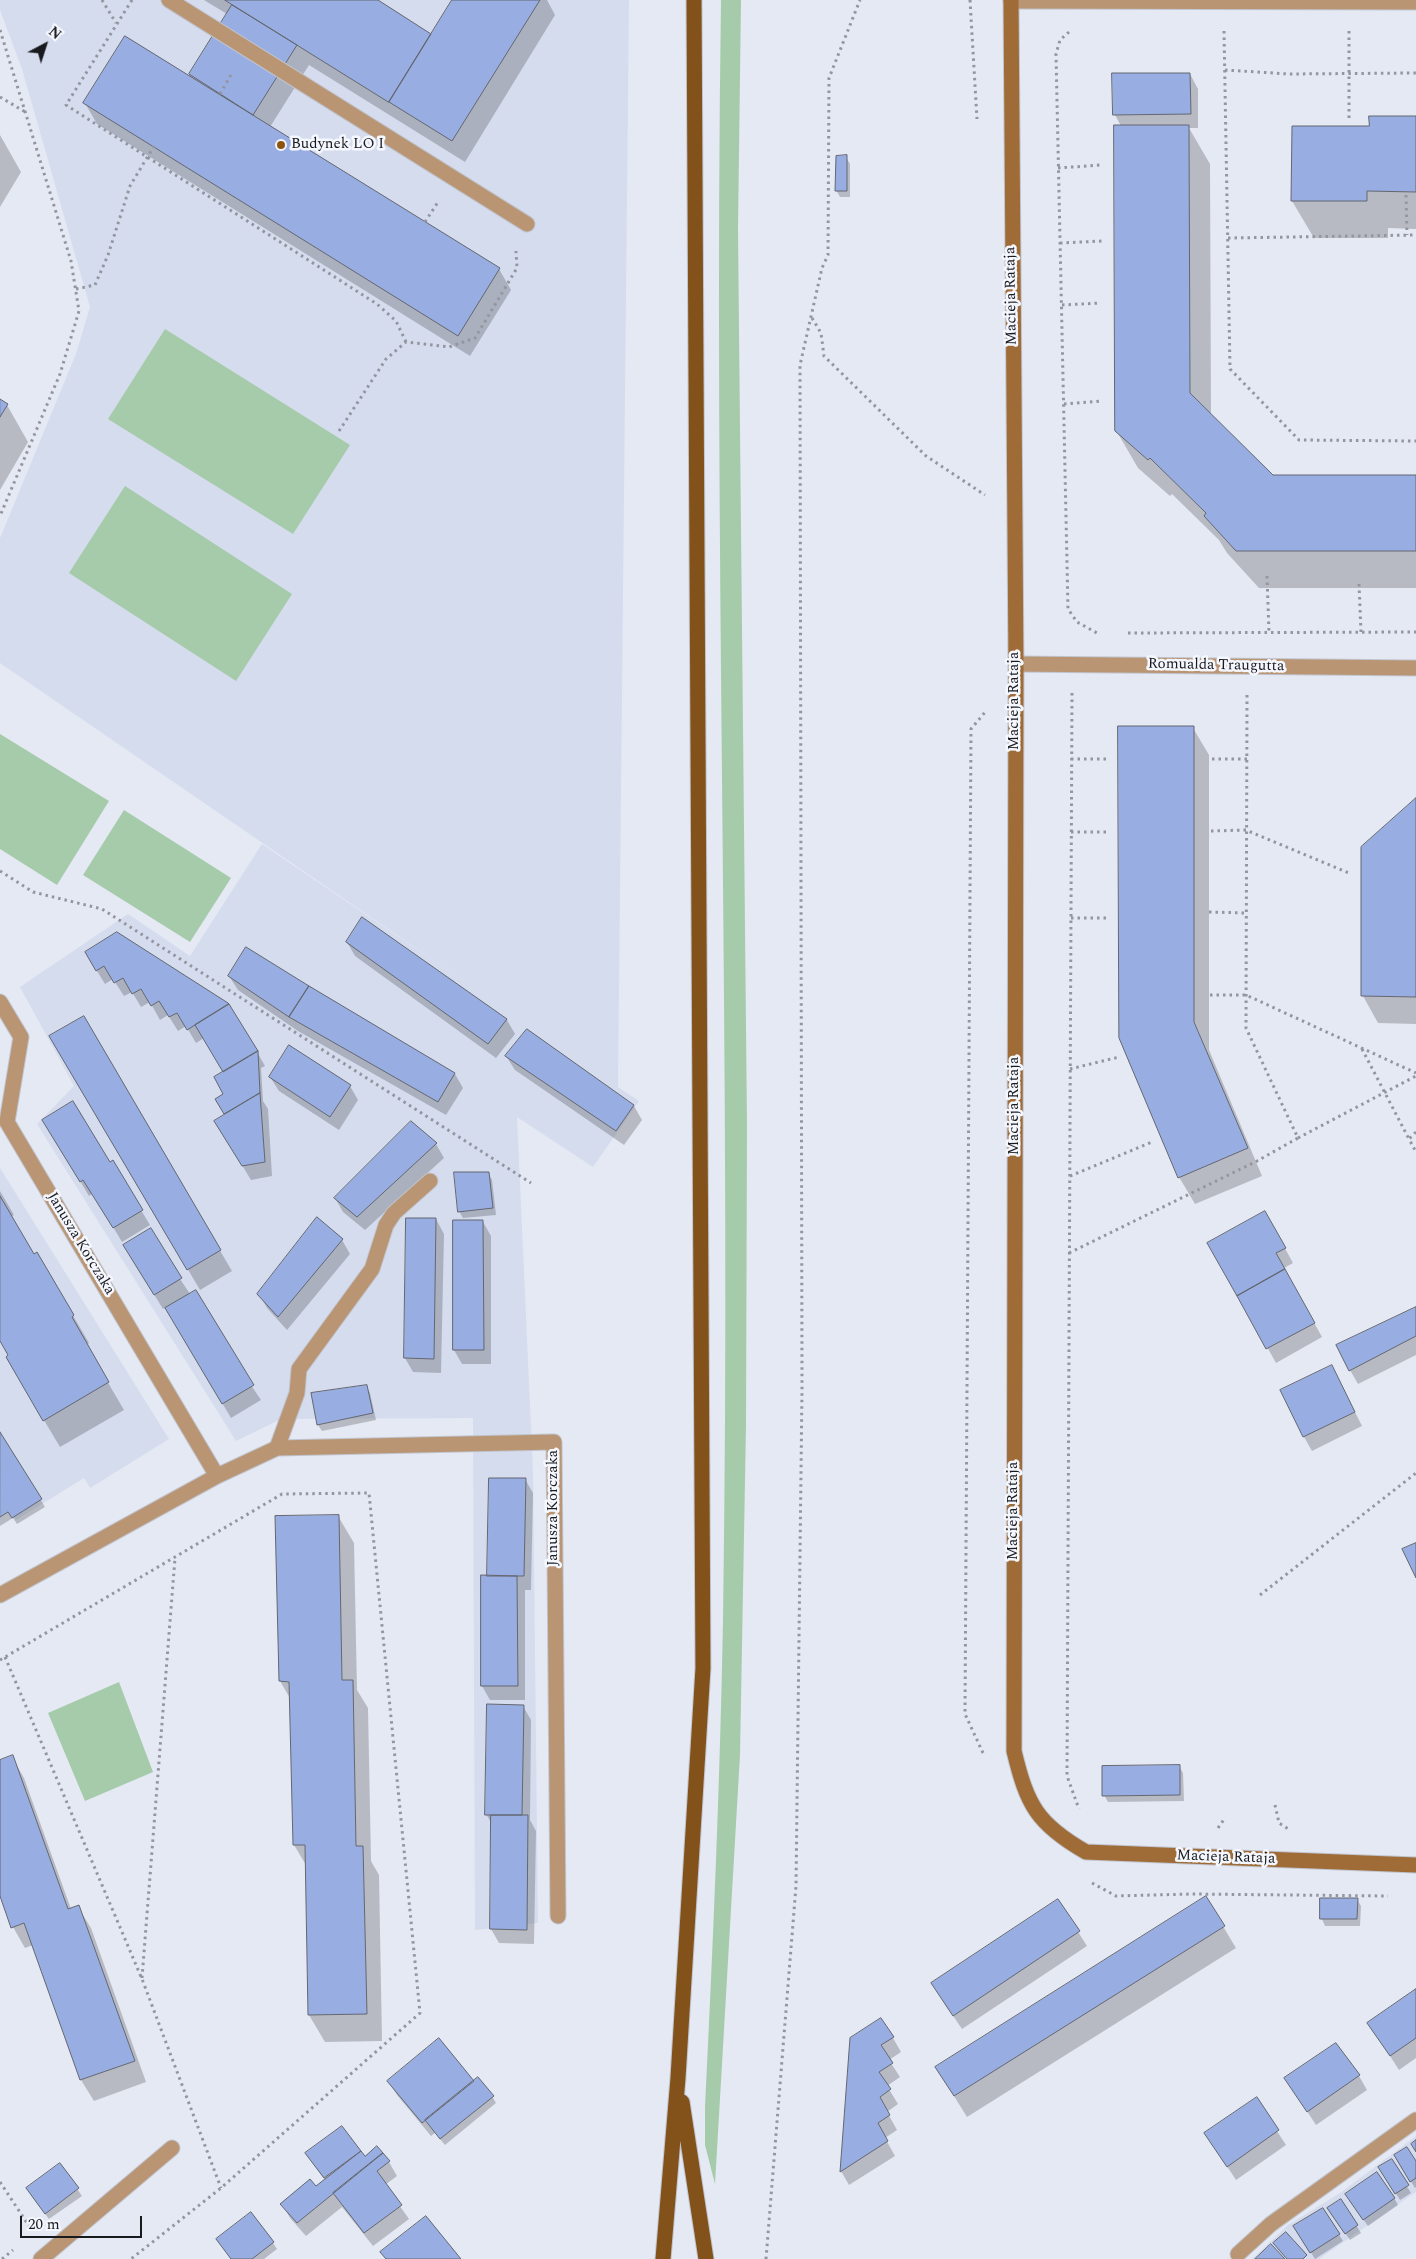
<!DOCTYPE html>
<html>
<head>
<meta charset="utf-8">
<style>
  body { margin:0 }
  #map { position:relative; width:1416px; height:2259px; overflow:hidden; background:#e5e9f4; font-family:Spectral,serif }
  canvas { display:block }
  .north { position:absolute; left:20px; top:20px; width:50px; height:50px; -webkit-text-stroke:4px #f4f7fd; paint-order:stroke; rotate:40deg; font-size:14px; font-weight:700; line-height:20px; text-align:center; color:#191a1e }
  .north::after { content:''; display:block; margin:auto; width:18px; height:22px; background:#191a1e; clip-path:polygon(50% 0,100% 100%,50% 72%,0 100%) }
  .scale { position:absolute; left:20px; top:2216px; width:122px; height:22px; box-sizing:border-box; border:2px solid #191a1e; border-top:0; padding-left:6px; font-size:15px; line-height:18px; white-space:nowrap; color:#191a1e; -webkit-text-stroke:4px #f4f7fd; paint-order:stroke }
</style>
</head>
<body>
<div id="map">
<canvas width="1416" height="2259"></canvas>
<div class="north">N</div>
<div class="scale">20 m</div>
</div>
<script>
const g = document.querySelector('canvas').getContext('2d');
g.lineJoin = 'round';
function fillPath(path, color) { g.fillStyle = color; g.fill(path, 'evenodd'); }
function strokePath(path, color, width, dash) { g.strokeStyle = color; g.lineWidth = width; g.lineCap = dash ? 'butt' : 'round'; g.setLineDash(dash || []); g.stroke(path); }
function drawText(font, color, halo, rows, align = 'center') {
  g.font = font + ' Spectral,serif'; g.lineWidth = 5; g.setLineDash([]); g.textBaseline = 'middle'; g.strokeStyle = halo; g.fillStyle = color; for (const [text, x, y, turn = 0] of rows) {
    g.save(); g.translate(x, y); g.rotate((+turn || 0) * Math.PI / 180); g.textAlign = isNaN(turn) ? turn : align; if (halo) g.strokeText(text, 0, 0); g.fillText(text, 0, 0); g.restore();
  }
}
fillPath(new Path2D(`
  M0,0H629L618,1087L639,1101L593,1167L517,1117L533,1472L538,1923L475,1930L473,1418L281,1419L236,1441L37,1124L74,1086L20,987L128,914L190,956L262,844L477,990L0,663V538L76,354L90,307L22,69L0,10Z
  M0,1168L169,1439L90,1488L84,1478L16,1520L0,1494Z
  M1416,2136V2192L1319,2259H1252L1288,2225L1340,2193Z`), '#d5dcee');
fillPath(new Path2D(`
  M721,0H741L738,229L747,1126L746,1426L740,1755L715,2184L705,2145V2107C713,1945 720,1783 723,1620C732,1080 713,540 721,0Z
  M165,329L350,445L293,534L108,419Z
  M125,486L292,594L236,681L69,573Z
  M0,734L109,801L57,885L0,849Z
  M124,810L231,878L190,942L83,875Z
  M119,1682L153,1772L85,1801L48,1713Z`), '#a6cbab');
fillPath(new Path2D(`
  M204,0H375L432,35L454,0H547L555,15L465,162L309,65L270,127L499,269L511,290L470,356L97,124L85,103L189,76L227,14Z
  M1190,74L1198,89V128H1189L1210,164L1211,415L1272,477L1416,476V588H1259L1227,553L1219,540L1172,494L1170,496L1138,468L1116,430L1121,126L1115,115Z
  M1416,117V229L1388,228V238H1314L1292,201L1370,127Z
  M0,135L21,172L0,207Z
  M846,157L850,164V197H840L836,190Z
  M0,401L7,405L28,442L0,490Z
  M1193,728L1209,755V1050L1262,1176L1195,1204L1179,1177Z
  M1416,800V1024L1378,1023L1363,996V847Z
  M362,919L507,1020L515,1034L496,1058L355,956L347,942Z
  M86,953L257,1052L265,1066L261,1068L263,1101L268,1109L272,1176L251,1180L224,1135L226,1115L217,1099L225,1094L224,1073L204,1038L196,1043L186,1026L178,1031L168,1015L160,1020L150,1002L141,1007L132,992L124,996L113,979L105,984Z
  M229,976L455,1074L463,1088L446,1115L298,1031L238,990Z
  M83,1018L232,1271L200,1290L51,1036Z
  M527,1031L634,1106L642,1120L624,1145L515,1070L506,1056Z
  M270,1077L350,1086L358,1100L339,1130L279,1091Z
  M44,1120L109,1164L112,1162L150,1225L122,1242L93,1193L89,1196Z
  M436,1144L444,1158L365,1230L343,1212L335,1198Z
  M488,1173L492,1180L496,1215L463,1218L459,1211Z
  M0,1191L14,1215L10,1217L33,1256L37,1254L89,1343L86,1345L124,1410L60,1447L7,1358L10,1356L0,1338Z
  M1265,1212L1293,1263L1284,1268L1322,1337L1276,1363L1209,1243Z
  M436,1219L444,1234L441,1373L413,1372L405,1358Z
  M454,1222H483L491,1236V1364H462L454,1350Z
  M342,1240L350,1254L287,1330L267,1308L259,1294Z
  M133,1260L180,1279L261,1400L231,1418L166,1307L163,1309Z
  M1416,1308V1355L1358,1384L1350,1370Z
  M1332,1366L1362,1426L1312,1451L1304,1437Z
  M366,1386L370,1393L376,1420L322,1431L318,1425Z
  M0,1434L45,1507L17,1524L13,1518L0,1526Z
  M525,1479L533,1493L531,1590H525V1700H490L482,1686L488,1577Z
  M338,1516L354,1543L357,1690L368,1708L371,1861L379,1875L382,2041L325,2042L309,2015L306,1865L294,1845L291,1700L280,1681Z
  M523,1706L531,1720L530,1820L536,1831L534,1944L499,1943L491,1929L492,1824L486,1814Z
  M12,1757L24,1778L71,1909L78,1907L91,1928L146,2082L94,2101L81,2080L33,1945L25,1948L13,1927L0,1892V1761Z
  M1179,1766L1183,1773L1184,1801L1108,1802L1104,1795Z
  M1206,1898L1236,1948L967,2117L949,2088Z
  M1357,1899L1361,1906L1360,1926H1325L1322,1919Z
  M1058,1900L1087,1946L962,2029L941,1998Z
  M1416,1991V2058L1399,2070L1369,2023Z
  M893,2038L901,2052L889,2060L900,2077L887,2086L898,2104L887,2112L897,2130L885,2138L895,2156L849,2185L841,2171L851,2039Z
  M1359,2076L1367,2090L1316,2125L1286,2079Z
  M388,2081L473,2082L492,2096L496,2103L445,2145L435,2133L431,2136L397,2095Z
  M1256,2099L1286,2145L1236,2180L1206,2134Z
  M342,2128L364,2158L389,2162L397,2176L385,2185L409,2219L373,2246L342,2207L306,2236L290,2218L282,2204L316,2187L325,2180L306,2154Z
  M1391,2161L1411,2193L1400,2200L1384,2174Z
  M1399,2162L1416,2164V2187L1415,2188Z
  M60,2164L82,2196L49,2219L31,2195Z
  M1394,2198L1398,2205L1368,2226L1350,2201Z
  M1341,2201L1361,2233L1350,2240L1333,2215Z
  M1323,2209L1343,2241L1315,2259L1299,2233Z
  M218,2240L273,2243L277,2249L264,2259H231Z`), '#0003');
const building = new Path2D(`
  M225,0H378L431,34L389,102Z
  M452,0H540L452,141L389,102Z
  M232,5L297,45L253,115L189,74Z
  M125,36L500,268L458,336L83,103Z
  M1112,73H1190L1191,114L1113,115Z
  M1369,116H1416V192L1367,191V201H1291L1292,126H1369Z
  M1114,125H1189L1190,393L1273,475H1416V551H1236L1204,516L1206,513L1150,458L1148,460L1115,431Z
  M847,155V191H835L836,156Z
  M0,399L8,404L0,417Z
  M1118,726H1194V1022L1248,1148L1178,1178L1119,1038Z
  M1416,798V997L1361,996V847Z
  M362,917L507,1019L488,1044L346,942Z
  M117,932L228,1003L229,1004L187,1030L177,1013L169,1017L159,1001L151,1006L141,989L132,994L123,978L114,983L104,966L96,971L85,952Z
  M246,947L309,986L289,1017L228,976Z
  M309,986L455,1073L438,1102L289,1017Z
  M229,1004L258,1051L223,1072L195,1025Z
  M84,1016L221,1250L187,1270L49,1036Z
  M527,1029L634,1105L616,1131L505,1056Z
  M289,1045L351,1085L330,1117L269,1077Z
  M258,1051L260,1093L224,1114L215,1099L223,1094L214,1077Z
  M260,1093L265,1162L242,1166L214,1121Z
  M73,1101L110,1162L113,1160L143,1210L113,1228L83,1180L80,1182L42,1120Z
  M411,1121L437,1143L357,1217L334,1198Z
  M454,1172H489L493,1208L458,1212Z
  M0,1196L34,1254L37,1252L74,1315L72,1317L109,1382L43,1421L6,1357L8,1355L0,1341Z
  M1265,1211L1286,1248L1276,1253L1285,1269L1237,1296L1207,1243Z
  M317,1217L343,1239L278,1317L257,1294Z
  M406,1218H436L434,1359L404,1358Z
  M453,1220H483L484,1350H453Z
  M151,1228L182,1278L154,1295L123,1245Z
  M1285,1269L1315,1323L1266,1349L1237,1296Z
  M196,1290L254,1385L222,1404L165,1308Z
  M1416,1307V1336L1349,1371L1336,1345Z
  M1332,1365L1355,1412L1303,1437L1280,1390Z
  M367,1385L373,1413L317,1425L311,1393Z
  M0,1432L42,1499L12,1518L8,1512L0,1517Z
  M489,1478H526L524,1576H487Z
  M339,1515L342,1680H353L356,1846H363L367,2014L308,2015L305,1845H293L289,1682L279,1681L275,1516Z
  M1416,1543V1578L1402,1549Z
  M481,1575L517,1576L518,1686H481Z
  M487,1704L524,1705L522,1815H485Z
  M13,1755L68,1909L79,1905L135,2061L80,2080L24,1923L11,1928L0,1896V1760Z
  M1180,1765V1795L1102,1796V1766Z
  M491,1815H528L527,1930L490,1929Z
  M1206,1896L1225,1926L954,2096L935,2067Z
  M1320,1898H1358L1357,1919H1320Z
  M1058,1899L1080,1931L953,2016L931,1983Z
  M1416,1989V2038L1390,2056L1367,2023Z
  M881,2018L894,2037L881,2045L893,2063L879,2072L891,2089L880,2097L890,2115L878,2123L888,2141L840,2172L850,2038Z
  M439,2038L474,2081L422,2123L387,2081Z
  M1336,2043L1360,2075L1307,2112L1284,2078Z
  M478,2077L494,2096L440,2139L425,2120Z
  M1257,2097L1279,2130L1227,2167L1204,2133Z
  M342,2126L361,2151L324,2178L305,2153Z
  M1416,2140V2152L1411,2144Z
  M377,2146L383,2153L297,2223L280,2204L310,2179L316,2186L361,2151L365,2156Z
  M1407,2147L1416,2161V2178L1410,2182L1394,2155Z
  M383,2153L390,2161L377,2171L402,2205L364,2233L333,2193Z
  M1392,2159L1409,2185L1395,2194L1378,2167Z
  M60,2163L79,2188L45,2214L26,2188Z
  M1377,2172L1395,2198L1363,2220L1345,2194Z
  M1341,2199L1358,2225L1345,2234L1327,2208Z
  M1323,2208L1340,2234L1310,2253L1293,2226Z
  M251,2212L274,2242L252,2259H231L216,2239Z
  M426,2216L461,2259H386L380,2252Z
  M1286,2232L1307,2255L1303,2259H1287L1273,2243Z
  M1271,2244L1285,2259H1255Z`);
fillPath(building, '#98ade1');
strokePath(building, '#636770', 1);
const lane = new Path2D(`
  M169,0L527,224
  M277,1448L297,1393L299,1369L372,1269L386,1225L394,1213L430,1181
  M1238,2254L1271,2224L1416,2120
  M41,2259L172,2148`);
const street = new Path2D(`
  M1011,1L1416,2
  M1016,664L1416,668
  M0,1002L21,1037L7,1122L217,1476
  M0,1595L217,1476L277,1448L554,1442L558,1916`);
const secondary = new Path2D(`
  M1011,0L1016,664L1014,1751C1027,1805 1037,1824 1086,1852L1416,1865`);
const primary = new Path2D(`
  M682,2102L706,2259
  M663,2259L678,2078L703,1668L694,0`);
strokePath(lane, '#c0c4cd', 17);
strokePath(street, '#c0c4cd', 17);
strokePath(secondary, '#c0c4cd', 17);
strokePath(primary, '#c0c4cd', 17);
strokePath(new Path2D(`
  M102,0L116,23
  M132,0L66,105L377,304L396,321L406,342
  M970,0L977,119
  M0,30L71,261L79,311L60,374L0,516
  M1224,31L1230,369L1299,440L1416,441
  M1349,31V120
  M1069,32L1060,40L1056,54L1068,609L1077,622L1097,633
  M1225,70L1289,74L1416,73
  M220,94L232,73
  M0,97L27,113
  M1058,168L1101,165
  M1406,195L1407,235
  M425,222L438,202
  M1228,238L1416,235
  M1060,243L1102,241
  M76,289L95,285L108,255L130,186L154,146
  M1062,305L1101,303
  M812,318L821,333L824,356L926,456L985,495
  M1064,404L1102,401
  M339,431L386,359L406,342L449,347L475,338L517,268L516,251
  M1267,576L1269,633
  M1359,584L1361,632
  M1128,633L1416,632
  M1072,693L1067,1776L1079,1809
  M1071,759H1107
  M1212,759H1247
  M1211,831L1246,830L1351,874
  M1071,832H1108
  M0,871L33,892L102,909L531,1183
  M1209,912L1246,913
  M1071,918H1109
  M1210,995H1246L1416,1073
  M1362,1049L1409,1139
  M1070,1069L1119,1057
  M1416,1132L1409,1139L1416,1152
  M1298,1138L1416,1076
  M1070,1176L1152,1142
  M1069,1253L1257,1161L1298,1138L1246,1028L1247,695
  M1260,1595L1416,1473
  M5,1657L142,1979L221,2188
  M0,1660L282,1494L369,1493L420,2013L221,2188L131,2259
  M983,1753L965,1714L971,729L986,711
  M1275,1805L1279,1823L1290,1830
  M1218,1828L1225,1818
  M1092,1883L1116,1896L1191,1894L1388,1896
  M142,1978L175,1558
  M0,2182L31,2229
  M2,2259L13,2250
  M766,2259L796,1886L802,1389L800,365L822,268L828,255L829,78L860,0`), '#94969f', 3, [2.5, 4]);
strokePath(lane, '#b99574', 15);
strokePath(street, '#b99574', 15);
strokePath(secondary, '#9f6b37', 15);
strokePath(primary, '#83511a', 15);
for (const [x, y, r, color] of [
  [281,145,5,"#8e550e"]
]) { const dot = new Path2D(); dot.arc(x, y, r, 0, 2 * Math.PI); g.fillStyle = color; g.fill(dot); strokePath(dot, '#f4f7fd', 2); }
drawText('15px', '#191a1e', '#f4f7fd', [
  ["Budynek LO I",291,145]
], 'left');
drawText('15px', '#191a1e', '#f4f7fd', [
  ["Macieja Rataja",1012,296,-91],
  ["Romualda Traugutta",1216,666,1],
  ["Macieja Rataja",1015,701,-90],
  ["Macieja Rataja",1015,1106,-90],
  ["Janusza Korczaka",80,1244,59],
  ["Janusza Korczaka",554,1508,-90],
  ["Macieja Rataja",1014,1511,-90],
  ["Macieja Rataja",1226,1858,2]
]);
</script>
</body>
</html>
